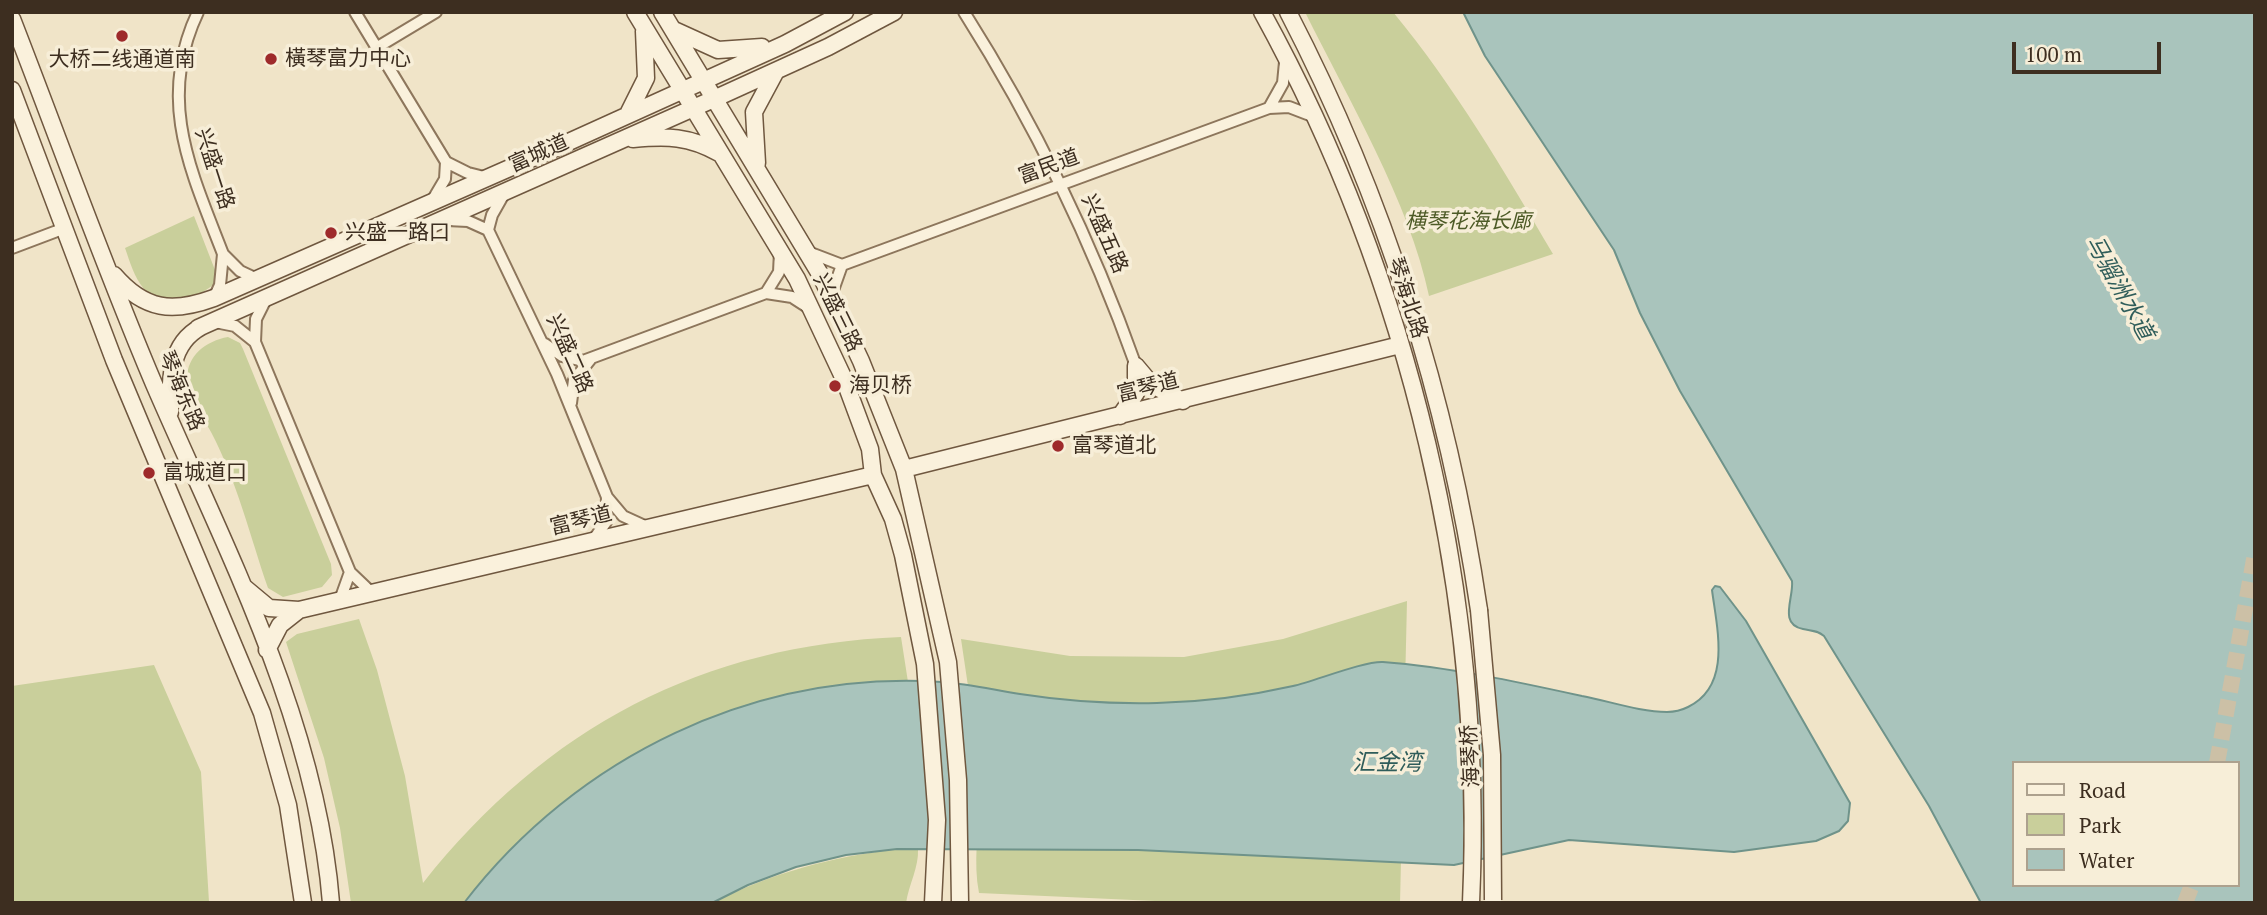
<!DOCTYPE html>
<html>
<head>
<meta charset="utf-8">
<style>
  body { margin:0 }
  #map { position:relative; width:2267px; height:915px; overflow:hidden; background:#f0e4c8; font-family:"PT Serif",serif }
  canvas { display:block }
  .frame { position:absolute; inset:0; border:14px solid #3d2e20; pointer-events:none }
  .legend { position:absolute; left:2012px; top:761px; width:228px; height:126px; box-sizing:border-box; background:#f7eed8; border:2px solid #ada18e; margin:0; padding:9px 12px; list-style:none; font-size:21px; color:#3d2e20 }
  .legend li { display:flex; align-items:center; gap:14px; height:35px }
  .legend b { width:35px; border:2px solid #ada18e }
  .scale { position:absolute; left:2012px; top:42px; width:149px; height:32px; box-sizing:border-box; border:4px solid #3d2e20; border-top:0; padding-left:9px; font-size:21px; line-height:24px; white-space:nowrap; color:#3d2e20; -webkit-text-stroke:5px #f7eed8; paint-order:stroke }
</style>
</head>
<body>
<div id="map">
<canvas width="2267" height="915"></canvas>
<div class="frame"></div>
<ul class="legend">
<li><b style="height:9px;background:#faf1dc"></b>Road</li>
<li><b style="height:19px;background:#c9cf9b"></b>Park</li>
<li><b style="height:19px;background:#a9c4bc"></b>Water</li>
</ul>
<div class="scale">100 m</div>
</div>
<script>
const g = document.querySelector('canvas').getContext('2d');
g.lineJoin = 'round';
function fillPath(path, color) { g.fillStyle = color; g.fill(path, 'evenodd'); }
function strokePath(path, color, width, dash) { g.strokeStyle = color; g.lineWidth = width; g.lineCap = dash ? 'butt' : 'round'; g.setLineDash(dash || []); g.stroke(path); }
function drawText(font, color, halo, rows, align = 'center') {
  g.font = font + ' "PT Serif","Noto Sans SC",serif'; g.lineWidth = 7; g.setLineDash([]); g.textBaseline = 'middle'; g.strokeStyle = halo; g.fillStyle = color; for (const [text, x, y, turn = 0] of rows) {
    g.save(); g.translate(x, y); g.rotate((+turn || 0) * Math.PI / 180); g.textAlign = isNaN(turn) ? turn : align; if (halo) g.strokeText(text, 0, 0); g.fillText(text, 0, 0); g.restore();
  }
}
fillPath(new Path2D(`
  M1305,12H1393C1455,87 1504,171 1553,254L1429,296C1410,203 1347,97 1305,12Z
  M194,216L215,270L214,284C196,300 161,312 144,289C134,277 130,262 125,248Z
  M228,337L240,343L243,349L331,564L332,575L322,587L283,597L268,588C250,536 237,481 211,432C202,415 187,399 187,379C187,355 206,341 228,337Z
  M1407,601L1400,903H1199L979,893C973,862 979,833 978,802C978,747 969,693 961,639L1070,656L1184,657L1283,639Z
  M359,619L377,670L405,776L423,883C547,727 702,645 901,637L908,682C730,686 573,761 464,903H351L340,828L324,758L286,642L297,634Z
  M154,665L201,772L209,902L12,903V686Z
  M897,849H918C919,867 909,884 906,903H712C772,873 831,857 897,849Z`), '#c9cf9b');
const water = new Path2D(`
  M1463,12H2255V903H1981L1929,806L1824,636C1817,630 1812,631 1803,629C1778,624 1794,598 1792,581L1680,391L1640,313L1614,250L1485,56ZM2013,763H2237V885H2013Z
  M1715,586L1720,587L1746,621L1850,803L1848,821L1839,831L1816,841L1734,852L1569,840L1454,865L1138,850L897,849L846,855L796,867L748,885L712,903H464C577,756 755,670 942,682C969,684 994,690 1020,694C1065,701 1112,704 1157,703C1202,702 1249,696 1293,686C1315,681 1364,661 1383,662C1449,667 1518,682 1582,696C1609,701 1640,712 1667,712C1674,712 1682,710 1688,707C1732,686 1717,629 1712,590Z`);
fillPath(water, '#a9c4bc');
strokePath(water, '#6f938a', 2);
strokePath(new Path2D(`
  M2217,763L2255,554
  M2185,903L2192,885`), '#ccc0a6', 16, [16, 8]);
const street = new Path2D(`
  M198,12C156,100 191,171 223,254
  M355,12L446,162L468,173L488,178
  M964,12C1035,124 1092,242 1136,366
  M376,48L436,12
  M1269,108L1283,83L1285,62
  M432,201L445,179L446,162
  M447,220L468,221L488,230L557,374L607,497L623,516L647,527
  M488,230L492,215L505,192
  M12,248L65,228
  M808,252L842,265
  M842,265L1269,108L1289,107L1315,117
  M766,293L779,272L780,251
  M831,296L842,265
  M267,297L256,319L255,342L350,572L372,593
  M214,298L220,285L223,254L240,271L257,279
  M215,322L235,326L255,342
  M545,344L562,356L583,361L766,293L792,297L809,308
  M571,403L574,380L590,360
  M594,539L606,522L607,497
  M340,600L350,572`);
const secondary = new Path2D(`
  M635,12L797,279L844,379L870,449L873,475L893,519L903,555L925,664L937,820L933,903
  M662,12L820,274L861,361L904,469L948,662L958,780L960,903
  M1262,12C1410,281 1485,597 1471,903
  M1288,12C1386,201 1448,400 1479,610
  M12,19C59,140 103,264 154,384C225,548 317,722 331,903
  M674,30L718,50L762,47
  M12,90L114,360L262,713L288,805L303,903
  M629,112L646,78L644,31
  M633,139C667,136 689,136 719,153
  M757,163L754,112L776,71
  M114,275C145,311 173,313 214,298L562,145L785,44L845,12
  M198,328L716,98L828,47L894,12
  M1136,366L1152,385L1183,401
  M170,412C171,376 169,340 207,324
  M1120,416L1136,393V366
  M904,469L1400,345
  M245,588L269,608L299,610L873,475
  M267,650L280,625L299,610`);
strokePath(street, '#8d765c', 14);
strokePath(secondary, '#6f573f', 19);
strokePath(street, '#faf1dc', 10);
strokePath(secondary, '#faf1dc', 16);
const secondaryBridge = new Path2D(`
  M1479,610L1492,755L1493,900`);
strokePath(secondaryBridge, '#6f573f', 19, []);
strokePath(secondaryBridge, '#faf1dc', 16);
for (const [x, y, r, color] of [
  [122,36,7,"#9e2a2b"],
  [271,59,7,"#9e2a2b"],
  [331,233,7,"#9e2a2b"],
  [835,386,7,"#9e2a2b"],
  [1058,446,7,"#9e2a2b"],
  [149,473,7,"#9e2a2b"]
]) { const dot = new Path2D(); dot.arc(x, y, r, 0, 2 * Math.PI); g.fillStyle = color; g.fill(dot); strokePath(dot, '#f7eed8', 2.5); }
drawText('21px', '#3d2e20', '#f7eed8', [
  ["橫琴富力中心",285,59],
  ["大桥二线通道南",122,60,"center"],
  ["兴盛一路口",345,233],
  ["海贝桥",849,386],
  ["富琴道北",1072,446],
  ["富城道口",163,473]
], 'left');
drawText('21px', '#3d2e20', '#f7eed8', [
  ["富城道",539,154,-24],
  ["富民道",1049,167,-20],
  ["兴盛一路",214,169,72],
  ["兴盛五路",1104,234,66],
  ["琴海北路",1407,298,72],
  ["兴盛三路",837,313,64],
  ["兴盛二路",569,354,66],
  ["富琴道",1148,388,-14],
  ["琴海东路",181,391,67],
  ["富琴道",581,521,-14],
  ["海琴桥",1471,756,-93]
]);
drawText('italic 21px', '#4d5a26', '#f7eed8', [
  ["横琴花海长廊",1468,222]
]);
drawText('italic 23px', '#2f5d5a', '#f7eed8', [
  ["马骝洲水道",2119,288,61],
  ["汇金湾",1387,763]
]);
</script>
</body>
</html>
